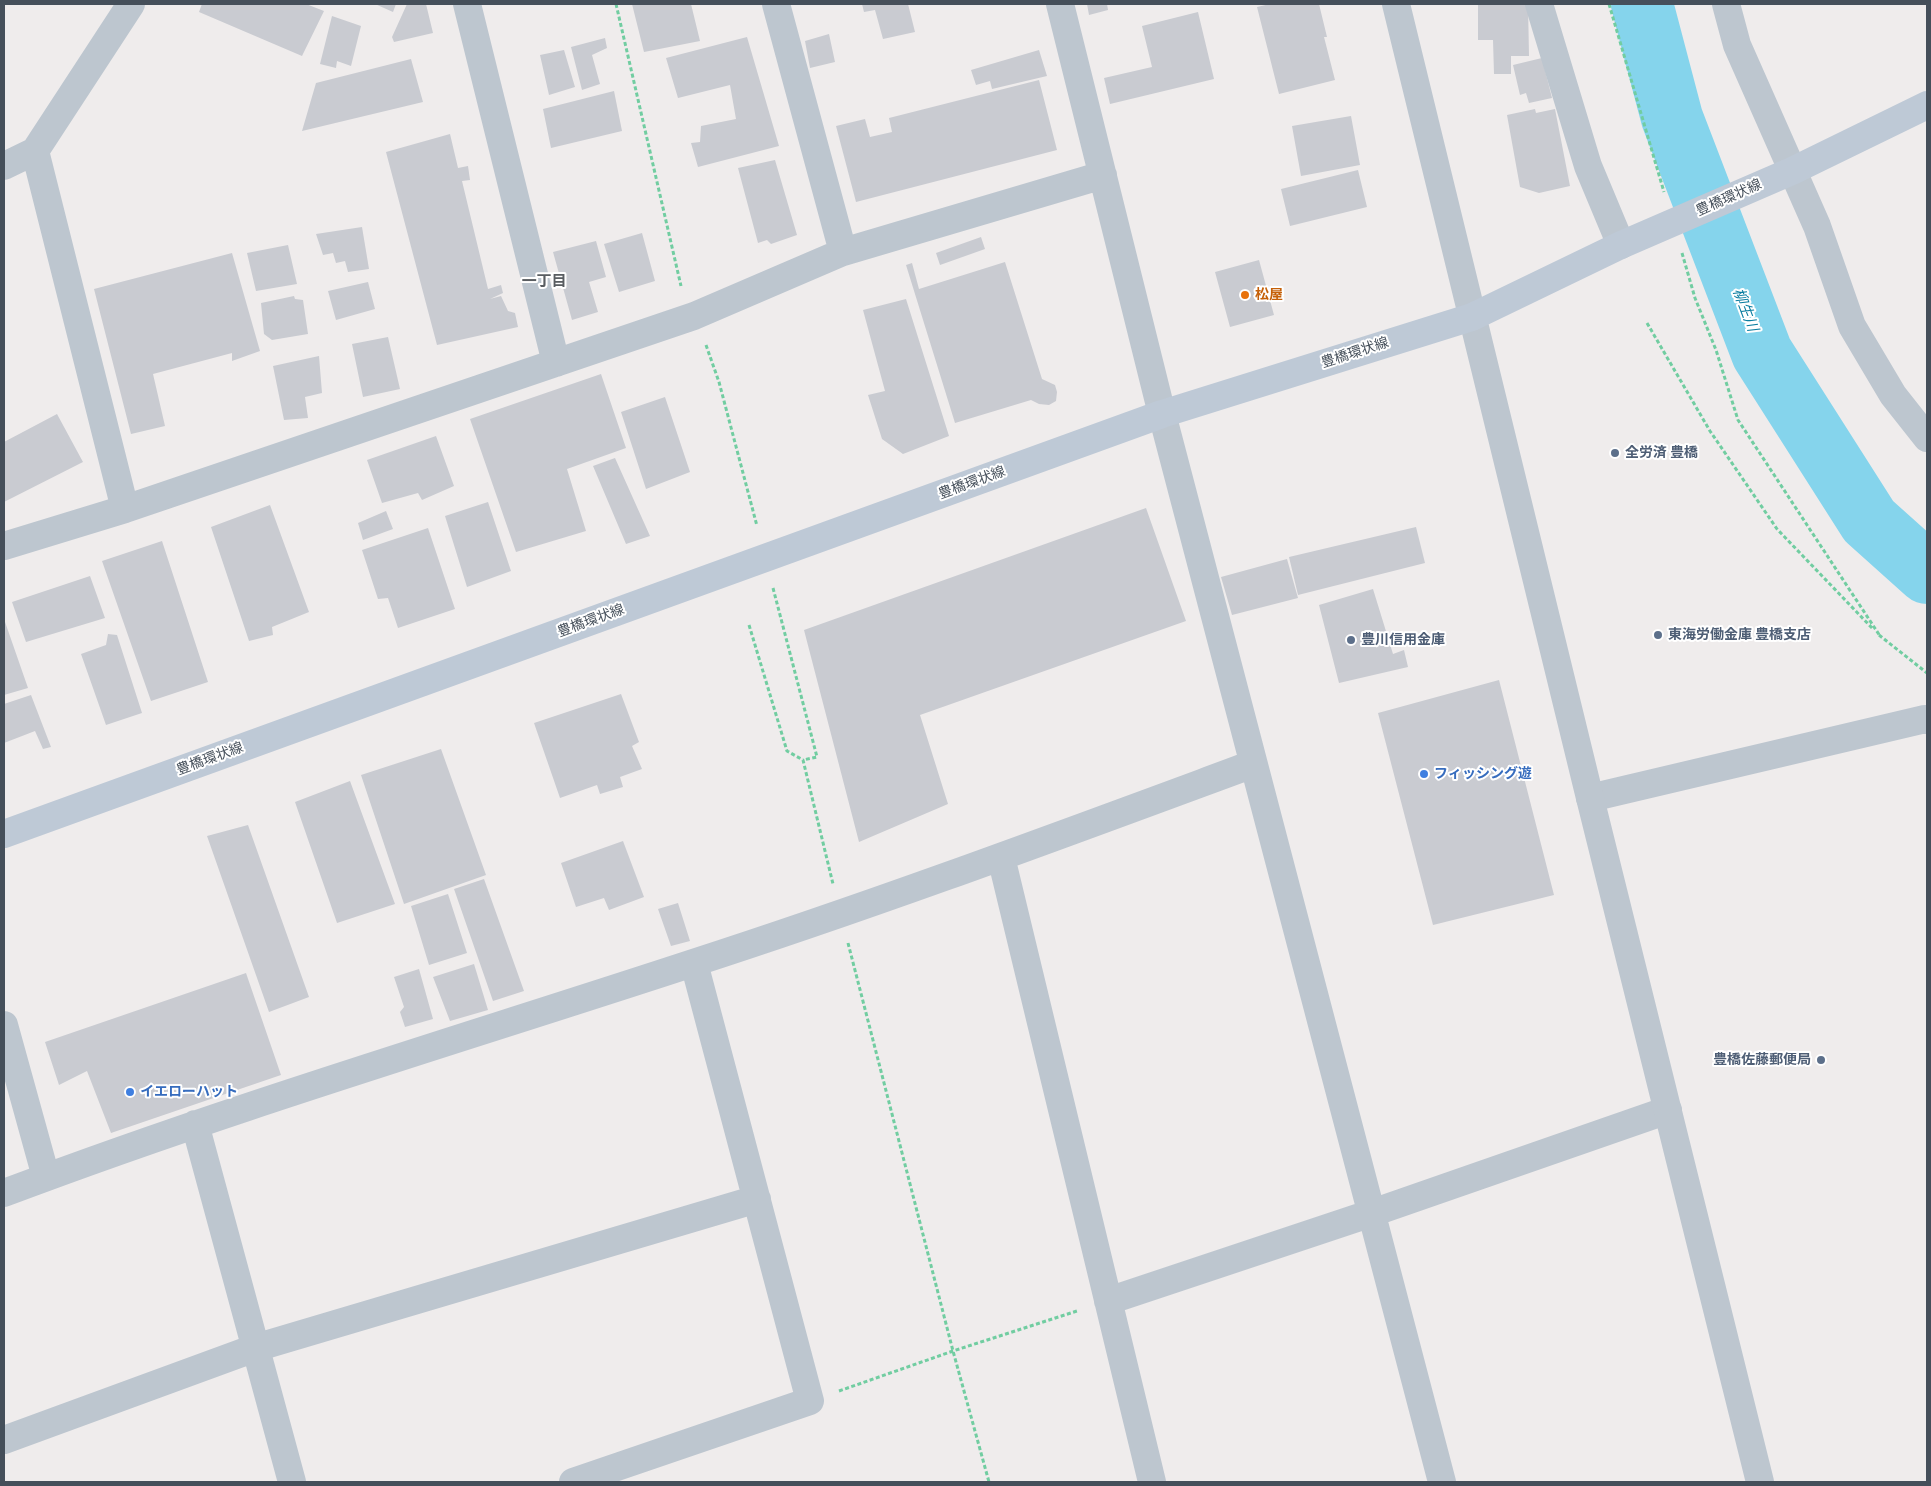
<!DOCTYPE html>
<html>
<head>
<meta charset="utf-8">
<style>
  body { margin:0 }
  #map { position:relative; width:1931px; height:1486px; overflow:hidden; background:#efecec; font-family:"Fira Sans Condensed",sans-serif }
  canvas { display:block }
  .frame { position:absolute; inset:0; border:5px solid #454f5a; pointer-events:none }
</style>
</head>
<body>
<div id="map">
<canvas width="1931" height="1486"></canvas>
<div class="frame"></div>
</div>
<script>
const g = document.querySelector('canvas').getContext('2d');
g.lineJoin = 'round';
function strokePath(path, color, width, dash) { g.strokeStyle = color; g.lineWidth = width; g.lineCap = dash ? 'butt' : 'round'; g.setLineDash(dash || []); g.stroke(path); }
function fillPath(path, color) { g.fillStyle = color; g.fill(path, 'evenodd'); }
function drawText(font, color, halo, rows, align = 'center') {
  g.font = font + ' "Fira Sans Condensed","Noto Sans JP",sans-serif'; g.lineWidth = 4; g.setLineDash([]); g.textBaseline = 'middle'; g.strokeStyle = halo; g.fillStyle = color; for (const [text, x, y, turn = 0] of rows) {
    g.save(); g.translate(x, y); g.rotate((+turn || 0) * Math.PI / 180); g.textAlign = isNaN(turn) ? turn : align; if (halo) g.strokeText(text, 0, 0); g.fillText(text, 0, 0); g.restore();
  }
}
strokePath(new Path2D(`
  M1642,4L1672,118L1762,353L1869,521L1927,573`), '#85d4ec', 62);
fillPath(new Path2D(`
  M202,4H306L324,11L302,56L199,12Z
  M375,4H396L393,12Z
  M407,4H426L433,33L394,42L392,37Z
  M632,4H691L700,41L644,52Z
  M862,4H908L915,32L883,39L875,10L864,12Z
  M1087,4H1107L1108,10L1089,15Z
  M1270,4H1319L1327,37H1324L1335,80L1279,94L1257,7Z
  M1478,4H1528L1529,56H1511V74H1494L1493,40H1478Z
  M1198,12L1214,79L1110,104L1104,78L1152,67L1142,26Z
  M332,16L361,26L351,66L337,61L336,68L320,64Z
  M829,34L835,62L810,68L805,41Z
  M747,37L779,146L698,167L691,143L700,142L701,126L736,119L730,85L678,98L666,58Z
  M605,38L607,48L592,55L600,84L582,90L571,47Z
  M564,50L575,87L549,95L540,55Z
  M1039,50L1047,76L992,89L990,81L976,85L971,70Z
  M1542,58L1552,98L1529,103L1526,93L1520,95L1513,65Z
  M411,59L423,102L302,131L316,83Z
  M1039,80L1057,150L856,202L836,126L865,119L870,137L892,132L889,118Z
  M614,91L622,131L551,148L543,109Z
  M1535,109L1536,113L1555,109L1570,186L1539,193L1520,187L1507,115Z
  M1351,116L1360,165L1301,176L1292,126Z
  M450,134L458,168L468,166L470,180L462,181L488,289L501,285L503,293L490,299L501,296L508,311L515,313L518,327L437,345L386,152Z
  M775,160L797,235L771,244L767,240L758,243L738,168Z
  M1358,170L1367,207L1290,226L1281,189Z
  M362,227L369,269L348,272L345,261L336,263L333,253L323,255L316,234Z
  M642,233L655,281L619,292L604,244Z
  M981,237L985,249L940,265L936,253Z
  M596,241L606,277L589,282L598,312L572,320L553,252Z
  M288,245L297,284L256,291L247,253Z
  M232,253L260,351L232,361V353L153,374L165,426L131,434L94,289Z
  M1259,260L1274,315L1230,327L1215,272Z
  M1005,262L1042,379L1055,385L1057,392L1056,401L1049,405L1039,404L1031,400L955,423L906,265L912,263L919,289Z
  M368,282L375,309L336,320L328,291Z
  M294,296L295,299L303,300L308,334L272,340L264,334L261,303Z
  M906,299L949,436L903,454L882,439L868,395L885,391L863,310Z
  M388,337L400,389L363,397L352,344Z
  M319,356L322,393L305,397L308,418L284,420L273,366Z
  M601,374L626,448L567,469L586,531L516,552L470,419Z
  M665,397L690,472L646,489L621,412Z
  M57,414L83,462L4,502V442Z
  M436,436L454,486L422,500L418,493L382,503L367,460Z
  M615,458L650,536L626,544L593,466Z
  M488,502L511,571L467,587L445,516Z
  M270,505L309,612L272,627L273,635L249,641L211,527Z
  M1146,508L1186,621L920,715L948,804L859,842L804,630Z
  M386,511L393,529L363,540L358,523Z
  M1416,527L1425,563L1298,595L1289,557Z
  M428,528L455,609L398,628L388,598L378,599L362,550Z
  M162,541L208,682L151,701L102,561Z
  M1287,559L1298,598L1232,615L1221,577Z
  M90,576L105,618L26,642L12,602Z
  M1373,589L1393,654L1404,650L1408,667L1339,683L1319,605Z
  M4,619L28,688L4,695Z
  M108,634L117,635L142,713L106,725L81,654L106,645Z
  M1499,680L1554,895L1433,925L1378,713Z
  M621,694L639,742L632,746L642,769L620,777L623,787L600,794L597,785L560,798L534,723Z
  M31,695L51,747L43,749L35,731L4,743V704Z
  M441,749L486,875L404,904L361,775Z
  M350,781L395,904L337,923L295,802Z
  M248,825L309,997L269,1012L207,836Z
  M623,841L644,897L609,910L604,898L576,907L561,863Z
  M484,879L524,991L493,1001L454,889Z
  M448,894L467,953L429,965L411,906Z
  M678,903L690,941L671,946L658,909Z
  M474,964L488,1010L450,1021L433,977Z
  M419,969L433,1019L405,1027L400,1012L404,1007L394,977Z
  M246,973L281,1075L111,1133L87,1071L59,1085L45,1042Z`), '#c9cbd1');
strokePath(new Path2D(`
  M616,4L681,286
  M1609,4L1664,192
  M1682,253L1695,298L1716,350L1738,420L1880,636
  M1647,323L1710,431L1777,529L1873,629
  M706,345L719,382L757,526
  M773,588L817,757L803,760
  M749,625L787,751L803,760L833,884
  M1879,635L1927,673
  M848,943L953,1351L989,1482
  M839,1391L953,1351L1077,1311`), '#71cda1', 3, [4, 2.5]);
strokePath(new Path2D(`
  M467,4L556,363
  M776,4L843,252
  M1060,4L1162,414L1442,1482
  M1539,4L1588,166L1621,245
  M1726,4L1737,45L1817,226L1852,326L1893,395L1927,438
  M35,151L131,4
  M4,166L35,151L125,509
  M4,546L125,509L694,316L843,252L1103,175
  M1590,798L1925,719L1927,720
  M1001,857L1152,1482
  M4,1025L46,1177
  M195,1124L292,1482
  M4,1193C229,1108 461,1039 690,964C879,903 1066,833 1253,764
  M1108,1301L1372,1213L1668,1110
  M4,1440L255,1348L757,1199
  M573,1482L810,1401L694,963`), '#bdc6cf', 28);
strokePath(new Path2D(`
  M1396,4L1590,798L1760,1482`), '#bdc6cf', 28);
strokePath(new Path2D(`
  M4,834L1162,414L1472,317L1621,245L1792,171L1927,105`), '#bec9d6', 28);
for (const [x, y, r, color] of [
  [1245,295,5,"#e8710a"],
  [1615,453,5,"#5c6f8a"],
  [1658,635,5,"#5c6f8a"],
  [1351,640,5,"#5c6f8a"],
  [1424,774,5,"#3f7fe0"],
  [1821,1060,5,"#5c6f8a"],
  [130,1092,5,"#3f7fe0"]
]) { const dot = new Path2D(); dot.arc(x, y, r, 0, 2 * Math.PI); g.fillStyle = color; g.fill(dot); strokePath(dot, '#fff', 2); }
drawText('14px', '#454f5a', '#fff', [
  ["豊橋環状線",1729,198,-24],
  ["豊橋環状線",1355,353,-18],
  ["豊橋環状線",972,483,-20],
  ["豊橋環状線",591,621,-20],
  ["豊橋環状線",210,759,-20]
]);
drawText('bold 14px', '#c56008', '#fff', [
  ["松屋",1255,295]
], 'left');
drawText('bold 14px', '#4e5e75', '#fff', [
  ["全労済 豊橋",1625,453],
  ["東海労働金庫 豊橋支店",1668,635],
  ["豊川信用金庫",1361,640],
  ["豊橋佐藤郵便局",1811,1060,"right"]
], 'left');
drawText('bold 14px', '#366cbe', '#fff', [
  ["フィッシング遊",1434,774],
  ["イエローハット",140,1092]
], 'left');
drawText('bold 15px', '#595d61', '#fff', [
  ["一丁目",544,282]
]);
drawText('italic 15px', '#0a7da0', '#fff', [
  ["柳生川",1745,310,69]
]);
</script>
</body>
</html>
